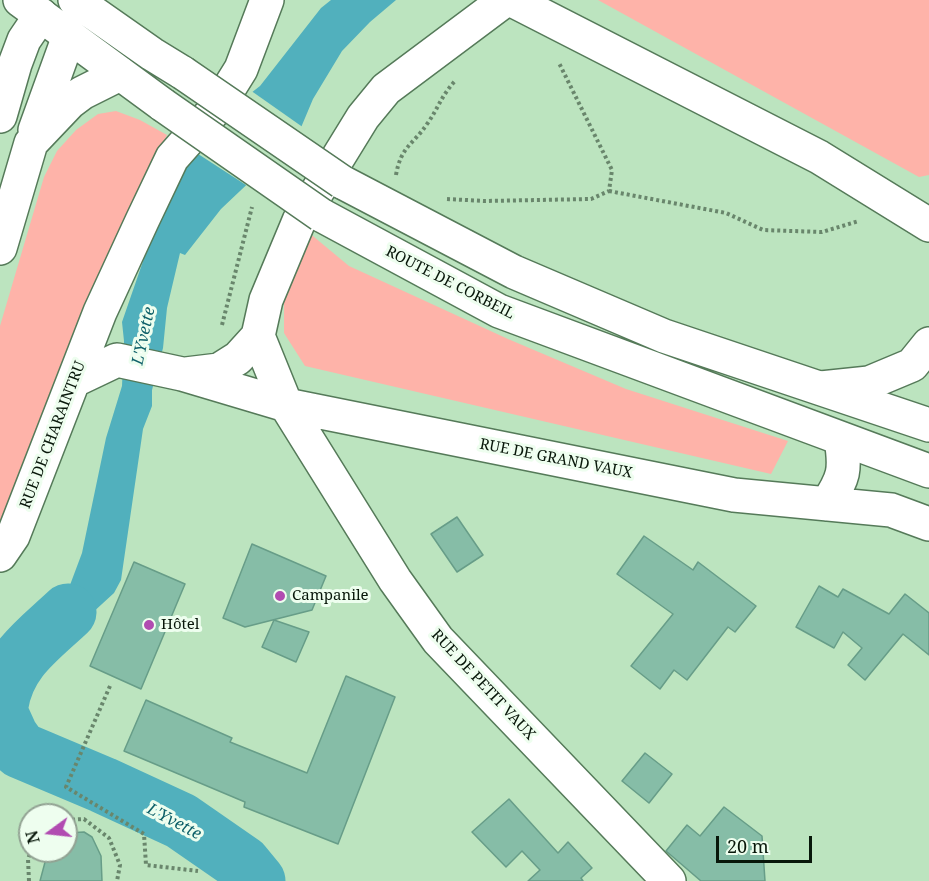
<!DOCTYPE html>
<html>
<head>
<meta charset="utf-8">
<style>
  body { margin:0 }
  #map { position:relative; width:929px; height:881px; overflow:hidden; background:#bce4bf; font-family:"Noto Serif",serif }
  canvas { display:block }
  .north { position:absolute; left:18px; top:803px; width:60px; height:60px; box-sizing:border-box; background:#eefeef; border:2px solid #92a293; border-radius:50%; rotate:255deg; font-size:16px; font-weight:700; line-height:24px; text-align:center; color:#08170a }
  .north::after { content:''; display:block; margin:auto; width:21px; height:27px; background:#b14cb1; clip-path:polygon(50% 0,100% 100%,50% 72%,0 100%) }
  .scale { position:absolute; left:716px; top:836px; width:96px; height:27px; box-sizing:border-box; border:3px solid #08170a; border-top:0; padding-left:8px; font-size:18px; line-height:21px; white-space:nowrap; color:#08170a; -webkit-text-stroke:4px #eefeef; paint-order:stroke }
</style>
</head>
<body>
<div id="map">
<canvas width="929" height="881"></canvas>
<div class="north">N</div>
<div class="scale">20 m</div>
</div>
<script>
const g = document.querySelector('canvas').getContext('2d');
g.lineJoin = 'round';
function fillPath(path, color) { g.fillStyle = color; g.fill(path, 'evenodd'); }
function strokePath(path, color, width, dash) { g.strokeStyle = color; g.lineWidth = width; g.lineCap = dash ? 'butt' : 'round'; g.setLineDash(dash || []); g.stroke(path); }
function drawText(font, color, halo, rows, align = 'center') {
  g.font = font + ' "Noto Serif",serif'; g.lineWidth = 6; g.setLineDash([]); g.textBaseline = 'middle'; g.strokeStyle = halo; g.fillStyle = color; for (const [text, x, y, turn = 0] of rows) {
    g.save(); g.translate(x, y); g.rotate((+turn || 0) * Math.PI / 180); g.textAlign = isNaN(turn) ? turn : align; if (halo) g.strokeText(text, 0, 0); g.fillText(text, 0, 0); g.restore();
  }
}
fillPath(new Path2D(`
  M598,0H929V175L919,177Z
  M116,111L140,120L167,135L109,251L66,363L0,523V326L44,177L57,151L76,130L98,114Z
  M302,227L349,266L508,339L626,389L788,441L771,474L305,366L284,333V289Z`), '#feb3a9');
fillPath(new Path2D(`
  M331,0H396L370,22L342,51L313,99L297,137L221,209L185,255L180,253L167,308L163,348L152,390V406L143,429L121,580L114,593L42,659L13,668L0,661V650L51,605L70,585L82,553L106,438L122,386L124,341L122,322L159,215L175,179L242,100L260,86L321,8Z`), '#51b0bd');
fillPath(new Path2D(`
  M250,90L304,128L299,139L249,187L192,150L240,98Z`), '#bce4bf');
strokePath(new Path2D(`
  M0,705C7,661 37,641 68,612
  M0,714L10,736L20,750L103,785L181,821L243,864L257,881`), '#51b0bd', 57);
const building = new Path2D(`
  M457,517L483,555L457,572L431,534Z
  M644,536L693,570L698,562L756,606L735,632L728,627L687,680L674,670L660,689L631,666L673,614L617,574Z
  M252,544L326,576L312,610L245,627L223,618Z
  M134,562L185,584L141,689L90,666Z
  M819,586L838,597L843,589L889,614L905,594L929,613V655L903,634L865,680L848,665L862,648L843,632L834,648L796,627Z
  M274,620L309,632L296,662L262,647Z
  M346,676L395,697L338,844L244,807L245,802L124,751L146,700L232,738L230,742L307,773Z
  M645,753L672,774L649,803L622,781Z
  M509,799L558,853L568,842L592,868L581,878L583,881H528L540,870L522,851L506,867L472,832Z
  M724,807L762,836L765,881H701L666,851L687,825L700,836Z
  M84,832L92,837L101,856L102,881H40L48,851H66L67,833Z`);
fillPath(building, '#86bda7');
strokePath(building, '#679d88', 1.5);
const street = new Path2D(`
  M512,0L819,157L929,225
  M258,336L286,405L395,580L438,640L669,881
  M186,374L219,370L238,358L258,336L266,300L299,221L363,117L386,89L505,0
  M75,380L117,360L182,374L286,405L734,495L891,510L929,524
  M821,388L869,383L912,365L929,344
  M827,504C844,478 846,470 841,439
  M0,555L13,536L100,312L142,221L172,158L218,106L241,69L267,0`);
const secondary = new Path2D(`
  M20,0L163,105
  M75,0L152,54L183,73
  M342,182L514,272L664,336L929,425
  M321,215L499,311L929,471`);
const highway = new Path2D(`
  M0,116L15,64L24,40L41,15
  M35,130L69,36
  M0,248L31,143L70,102L82,93L120,74`);
strokePath(street, '#557a59', 36);
strokePath(secondary, '#557a59', 36);
strokePath(highway, '#557a59', 36);
strokePath(new Path2D(`
  M396,175C401,146 413,145 427,124C438,109 441,96 455,81
  M609,191L726,213L763,230L822,232L859,221
  M447,199L485,201L591,199L609,191L612,170L559,63
  M222,325L252,207
  M110,686L66,787L144,834L146,865L198,871
  M66,820L84,819L109,838L120,865L117,881
  M29,881L28,859L31,851`), '#69866c', 4, [3, 3]);
strokePath(street, '#fff', 33);
strokePath(secondary, '#fff', 33);
strokePath(highway, '#fff', 33);
const secondaryBridge = new Path2D(`
  M183,73L342,182
  M163,105L321,215`);
strokePath(secondaryBridge, '#557a59', 36, []);
strokePath(secondaryBridge, '#fff', 33);
for (const [x, y, r, color] of [
  [280,596,6,"#b14cb1"],
  [149,625,6,"#b14cb1"]
]) { const dot = new Path2D(); dot.arc(x, y, r, 0, 2 * Math.PI); g.fillStyle = color; g.fill(dot); strokePath(dot, '#eefeef', 2); }
drawText('15px', '#08170a', '#eefeef', [
  ["ROUTE DE CORBEIL",450,283,27],
  ["RUE DE CHARAINTRU",53,435,-69],
  ["RUE DE GRAND VAUX",556,459,11],
  ["RUE DE PETIT VAUX",483,685,47]
]);
drawText('15px', '#08170a', '#eefeef', [
  ["Campanile",292,596],
  ["Hôtel",161,625]
], 'left');
drawText('italic 16px', '#0e6069', '#eefeef', [
  ["L'Yvette",144,336,-78],
  ["L'Yvette",174,822,28]
]);
</script>
</body>
</html>
